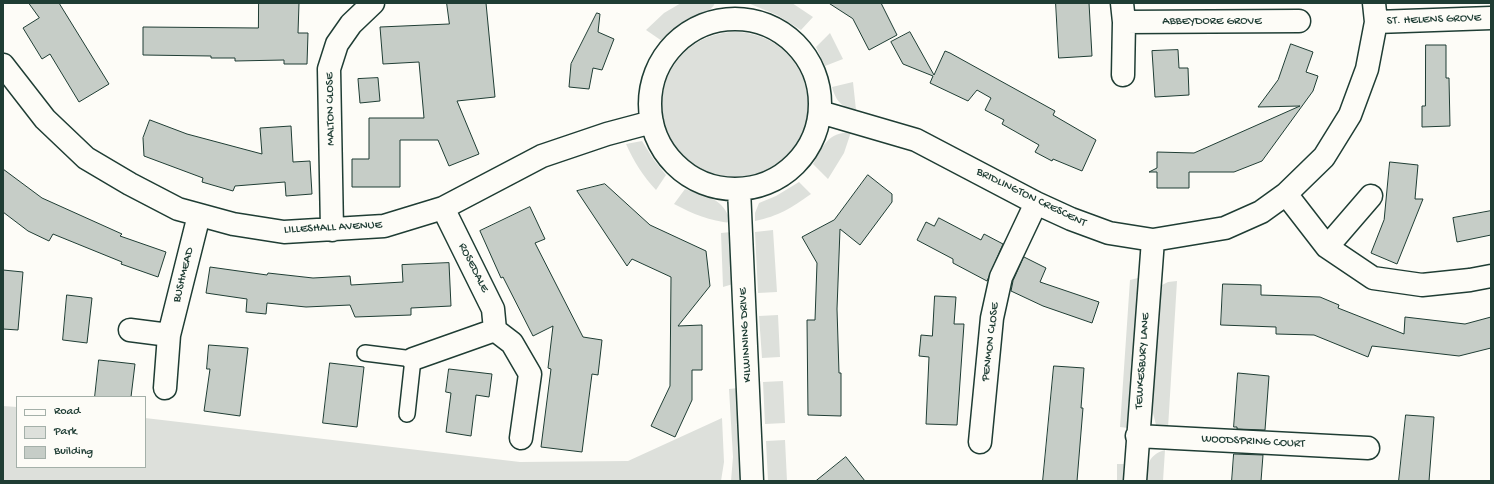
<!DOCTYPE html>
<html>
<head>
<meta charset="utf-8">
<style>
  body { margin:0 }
  #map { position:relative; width:1494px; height:484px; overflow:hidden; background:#fdfcf7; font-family:"Gochi Hand",sans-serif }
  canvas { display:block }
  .frame { position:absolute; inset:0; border:4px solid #1f3d34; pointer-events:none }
  .legend { position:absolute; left:16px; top:396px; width:130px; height:72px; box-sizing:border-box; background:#fdfcf7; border:1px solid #a4b0a9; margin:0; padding:5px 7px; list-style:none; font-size:12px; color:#1f3d34 }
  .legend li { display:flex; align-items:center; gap:8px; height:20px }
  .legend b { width:20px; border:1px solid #a4b0a9 }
</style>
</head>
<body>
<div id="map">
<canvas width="1494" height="484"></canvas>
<div class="frame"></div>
<ul class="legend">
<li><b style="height:5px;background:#fdfcf7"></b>Road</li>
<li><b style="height:11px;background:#dde0db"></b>Park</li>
<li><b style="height:11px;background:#c6cdc7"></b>Building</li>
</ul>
</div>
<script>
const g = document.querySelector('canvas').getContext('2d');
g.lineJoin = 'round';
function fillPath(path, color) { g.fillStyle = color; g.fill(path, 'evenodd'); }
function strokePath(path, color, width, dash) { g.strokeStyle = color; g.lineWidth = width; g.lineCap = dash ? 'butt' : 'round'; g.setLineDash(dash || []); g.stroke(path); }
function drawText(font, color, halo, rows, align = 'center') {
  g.font = font + ' "Gochi Hand",sans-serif'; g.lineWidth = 3; g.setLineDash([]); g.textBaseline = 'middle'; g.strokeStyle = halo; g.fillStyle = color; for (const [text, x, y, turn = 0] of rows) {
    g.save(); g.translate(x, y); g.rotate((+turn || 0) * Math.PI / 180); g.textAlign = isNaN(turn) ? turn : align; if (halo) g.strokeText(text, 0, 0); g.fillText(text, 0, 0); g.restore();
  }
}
fillPath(new Path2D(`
  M681,3H715C711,13 700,13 691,17C680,22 670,33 662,41L646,30L664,13Z
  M748,3H792L813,17L801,30L777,15Z
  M662 105a73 73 0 1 1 146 0a73 73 0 1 1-146 0Z
  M830,33L843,59L825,66L816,47Z
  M853,82L856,110C841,107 836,101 832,87Z
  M851,132L844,153L828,179L813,164C824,145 827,133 851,132Z
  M642,141L654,160L666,175L656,190C643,176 634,162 626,144Z
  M799,182L811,194C791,208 779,216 755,221V213L759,203L776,196Z
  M685,189C709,198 723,197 731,223C710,221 693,214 674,204Z
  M773,230L777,292L758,293L755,232Z
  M731,232L733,284L723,287L721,233Z
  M1138,278L1128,428L1120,427L1130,280Z
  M1177,281L1168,428L1157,429L1149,397L1160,286L1168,282Z
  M778,315L780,357L762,358L759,316Z
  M783,381L785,423L765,424L763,382Z
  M738,388L741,474L739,481H731L733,457L729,389Z
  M3,406L17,407V467H145V418L520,462L628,461L722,418L724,462L721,481H3Z
  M785,440L787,481H768L766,441Z
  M1165,450L1163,481H1146C1147,465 1148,455 1165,450Z
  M1117,464H1124L1123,481H1117Z`), '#dde0db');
const building = new Path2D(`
  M29,3H59L109,84L79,102L50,54L42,59L23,28L39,18Z
  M259,3H299L298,33H308L307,64H284V60L235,61V58H211V56L143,55V27L258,28Z
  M447,3H486L495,97L457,101L479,154L449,166L438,140H400V187H352V159H369V118H424L419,62L383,64L380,27L449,24Z
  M829,3H881L897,35L869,50L853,19Z
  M1056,3H1089L1092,56L1059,58Z
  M597,13L600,14L598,32L614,39L602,70L593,68L589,89L569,87L571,64Z
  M910,32L934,75L945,51L950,53L1055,111L1053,115L1096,140L1082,171L1053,159L1052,161L1035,152L1039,145L1002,124L1004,120L985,110L991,98L977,90L968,101L930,83L933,76L903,64L891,42Z
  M1291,44L1313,52L1306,72L1318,76L1313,91L1262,161L1234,172H1189V188H1157V172H1149L1157,168V152L1194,153L1300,106L1258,107L1278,80Z
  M1426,45H1446V78H1449L1450,126L1422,127V106H1425Z
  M1178,50L1179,68H1188L1189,95L1155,97L1152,51Z
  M378,78L380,101L360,103L358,79Z
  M150,120L187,134L262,154L260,128L291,126L293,162L310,161L312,194L286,196L285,182L235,186L233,191L202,182L203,178L144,156L143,138Z
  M1390,162L1418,165L1415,199H1423L1397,264L1371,253L1384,220Z
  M3,169L42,198L122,234L120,236L166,252L158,277L121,264L122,262L53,234L49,241L28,231L3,212Z
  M868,175L892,194V202L860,245L840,229L837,309L839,373H841V416L808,415L807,320H815L817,263L802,237L834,220Z
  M605,184L650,225L706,251L710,286L678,326L702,325V370H692V400L675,437L651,426L670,386L671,277L632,259L627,266L577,191Z
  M530,207L545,239L535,243L583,337L602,340L598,375L592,374L582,452L541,447L551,369L548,368L553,326L533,336L503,277L501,278L480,231Z
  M1491,211V235L1457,242L1453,218Z
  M939,218L981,240L984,234L1003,244L987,281L953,263V259L917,240L926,222L934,226Z
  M1024,257L1046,268L1040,282L1099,302L1092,323L1043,306L1011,291L1013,281Z
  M449,263L451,306L411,308V315L355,317L350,305L306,307L267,303L266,314L246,312L247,299L206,293L210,267L267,275L268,273L313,278L350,276L351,285L403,282L402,265Z
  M3,270L23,272L18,330L3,329Z
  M1223,284L1261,285V295L1320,297L1339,305L1338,308L1404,334L1405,317L1465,324L1491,317V348L1459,356L1372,346L1368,357L1314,335L1276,334V327L1221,325Z
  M67,295L92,298L87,343L63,340Z
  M935,296L956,297L954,324H964L957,425L926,424L929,357L919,356L921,335L932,336Z
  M209,345L248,348L240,416L204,411L210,369H207Z
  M99,360L135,364L131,397H95Z
  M330,363L364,367L357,427L323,423Z
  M1054,366L1084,368L1081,408H1083L1077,481H1043Z
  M449,369L492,374L489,397L476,395L471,436L446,432L451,393L446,392Z
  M1238,373L1269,376L1265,430L1237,429V427H1234Z
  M1406,415L1434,417L1429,481H1399Z
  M1234,454L1263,455L1261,481H1232Z
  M846,457L865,481H816Z`);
fillPath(building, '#c6cdc7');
strokePath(building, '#1f3d34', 1);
const lane = new Path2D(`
  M365,353L413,359L407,414`);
const street = new Path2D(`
  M1122,3L1124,22L1123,75
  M650 104a85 85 0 1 1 170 0a85 85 0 1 1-170 0Z
  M1124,22L1299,21
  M1376,22L1491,18
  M3,65L45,119L86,158L130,184L178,209L233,224L284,232L384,226L443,208L542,156L607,134L652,122
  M820,112L916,140L1036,203L1071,219L1109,233L1153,240L1225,228L1261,212L1286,194L1324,157L1350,115L1367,69L1376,22L1374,3
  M739,189L752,481
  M1286,194L1327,247L1373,278L1422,285L1470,280L1491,276
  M443,208L493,309L495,330L512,343L530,374L521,438
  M332,230L329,69L337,44L351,24L373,3
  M1327,247L1371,196
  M130,330L169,335
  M413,359L495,330
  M165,388L169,335L199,215
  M1137,436L1368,448
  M980,442L992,318L1001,277L1036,203
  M1135,481L1153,240`);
strokePath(lane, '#1f3d34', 18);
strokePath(street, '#1f3d34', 25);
strokePath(lane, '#fdfcf7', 15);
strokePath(street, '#fdfcf7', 22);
drawText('12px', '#1f3d34', '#fdfcf7', [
  ["ST. HELENS GROVE",1434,20,-2],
  ["ABBEYDORE GROVE",1212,22],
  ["MALTON CLOSE",331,109,-91],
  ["BRIDLINGTON CRESCENT",1031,198,26],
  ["LILLESHALL AVENUE",333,228,-3],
  ["ROSEDALE",473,268,63],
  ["BUSHMEAD",184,275,-76],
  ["KILWINNING DRIVE",746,335,-93],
  ["PENMON CLOSE",991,342,-83],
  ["TEWKESBURY LANE",1143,361,-86],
  ["WOODSPRING COURT",1253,442,3]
]);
</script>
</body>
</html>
